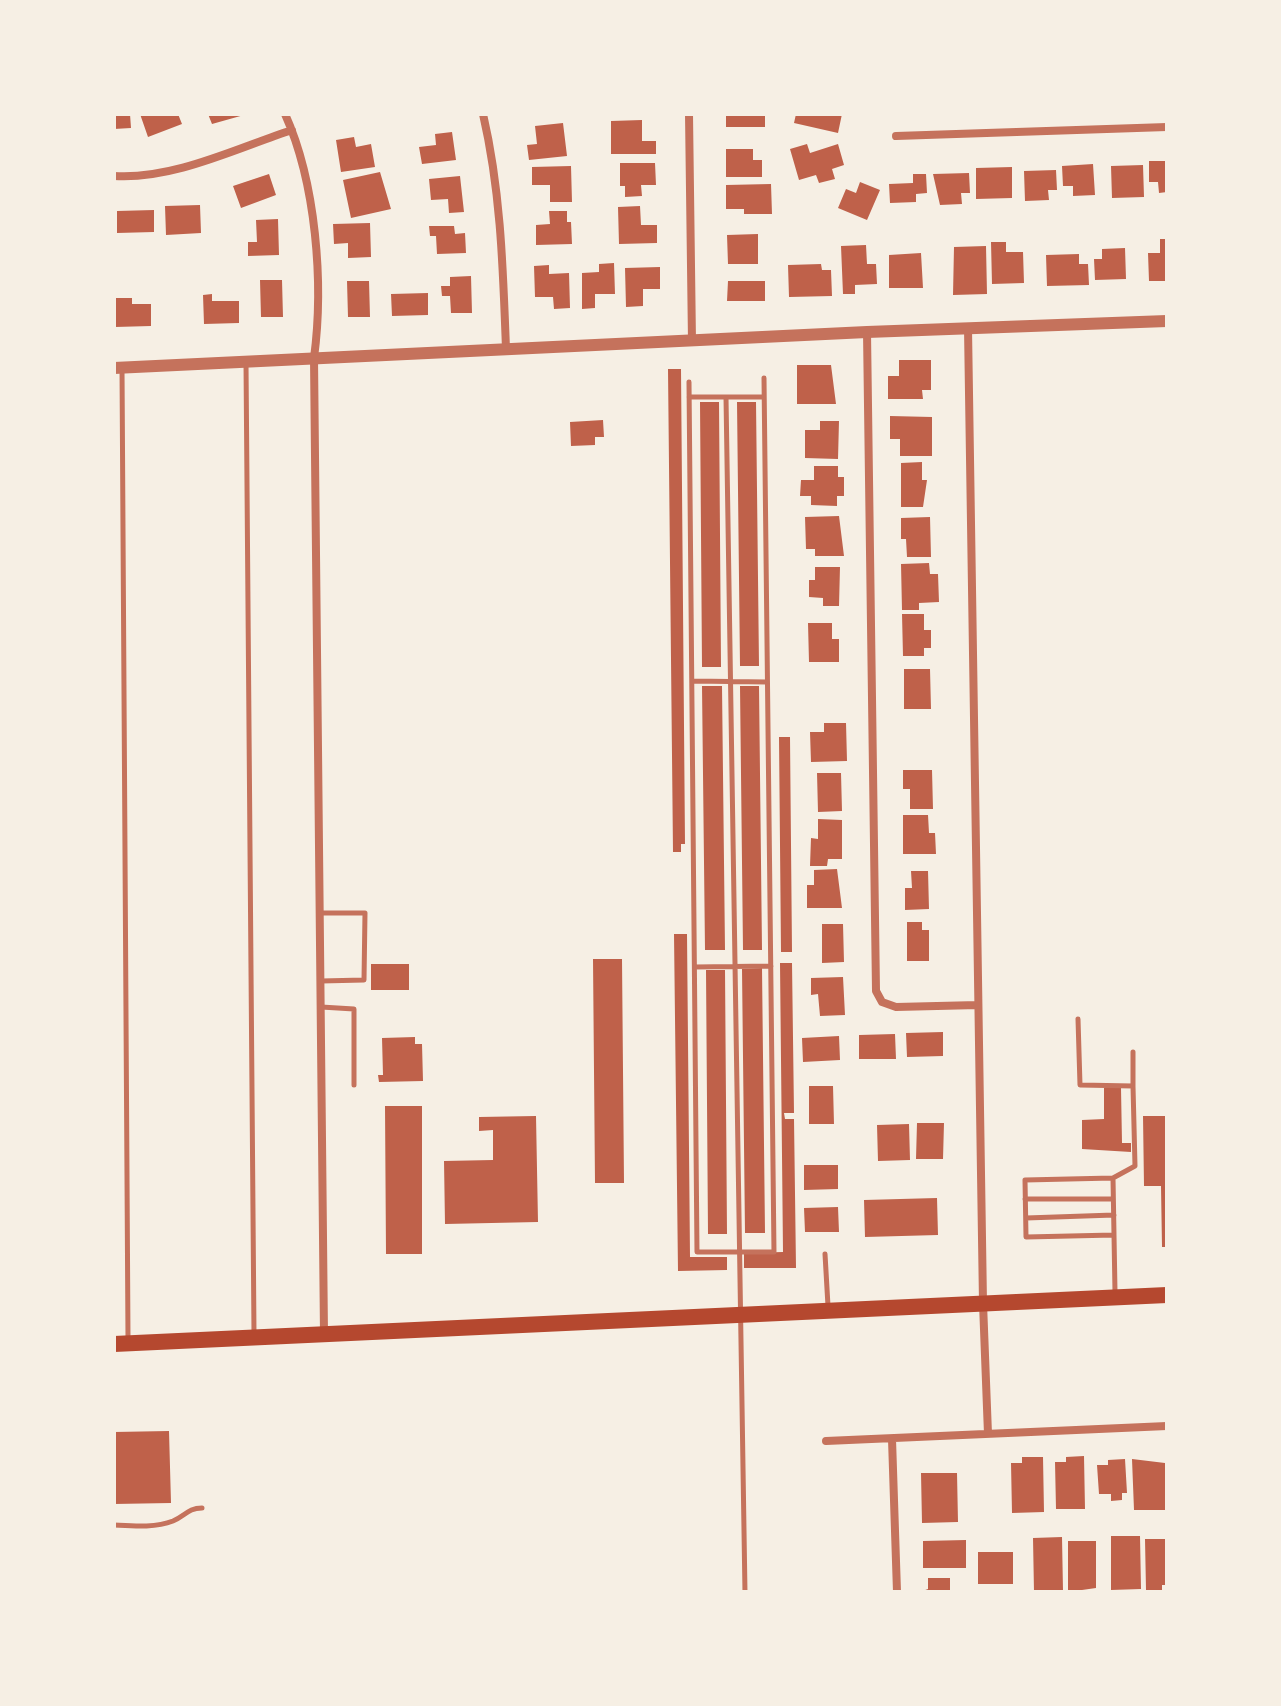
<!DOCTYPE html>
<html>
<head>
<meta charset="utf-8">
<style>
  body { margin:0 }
  #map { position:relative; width:1281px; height:1706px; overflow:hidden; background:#f6efe4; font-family:"Playfair Display",serif }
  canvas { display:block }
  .frame { position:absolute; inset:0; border:116px solid #f6efe4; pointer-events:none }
</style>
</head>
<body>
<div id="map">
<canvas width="1281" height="1706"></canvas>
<div class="frame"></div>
</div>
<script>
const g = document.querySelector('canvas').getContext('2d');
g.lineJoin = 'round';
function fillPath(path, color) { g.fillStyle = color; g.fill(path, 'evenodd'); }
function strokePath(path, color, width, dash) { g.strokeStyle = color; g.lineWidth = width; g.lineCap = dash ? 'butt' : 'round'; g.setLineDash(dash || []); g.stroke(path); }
fillPath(new Path2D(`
  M114,114H130L131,128L114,129Z
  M140,114H178L182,124L148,137Z
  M208,114H244V115L212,124Z
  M726,114H765V127H726Z
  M796,114H842L838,133L794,123Z
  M642,120V141H656V154H611V121Z
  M563,123L567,156L529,160L527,145L537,144L535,126Z
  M452,132L456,160L422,164L419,147L436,145L435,134Z
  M354,137L356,147L371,144L375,167L341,172L336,140Z
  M807,144L810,153L838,144L844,165L832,169L835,179L819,183L816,175L799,180L790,149Z
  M726,149H753V160H762V177H726Z
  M1149,161H1167V192L1159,193L1158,182H1149Z
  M620,163H655L656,185H641L642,196L625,197V186H620Z
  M1093,164L1095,195L1073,196V186H1063L1062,166Z
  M1143,165L1144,197L1112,198L1111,166Z
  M571,166L572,202H550V185H532V167Z
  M1012,167V198L976,199V168Z
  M1056,170L1057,190H1048L1049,200L1025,201L1024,171Z
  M380,172L391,209L351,218L343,180Z
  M969,173L970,193H961L962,204L940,205L933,174Z
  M269,174L276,195L241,208L233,186Z
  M913,174H926L927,193L916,194V202L890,203L889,184L913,183Z
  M460,176L464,212L449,213L448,199L431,200L429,179Z
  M860,182L880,190L867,220L838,208L846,189L856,193Z
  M771,184L772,214H744V209H726V185Z
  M200,205L201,233L166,235L165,206Z
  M640,206L641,225H657V243L619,244L618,207Z
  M154,210V232L117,233V211Z
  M549,211H567V222H571L572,244L536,245V225L550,224Z
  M278,219L279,255L248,256V242H257L256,220Z
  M370,223L371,257L348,258V243L334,244L333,224Z
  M429,226H454L455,234L465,233L466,253L437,254L436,236H430Z
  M758,234V264H728L727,235Z
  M1160,239H1167V281H1149L1148,253H1160Z
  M991,242H1006V252H1023L1024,283L992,284Z
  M866,245L867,264H876L877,284L855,285V294H843L841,246Z
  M986,246L987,294L953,295L954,247Z
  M1125,248L1126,279L1095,280L1094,259H1102V249Z
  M921,253L923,288H889V255Z
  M1079,254V264H1088L1089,285L1047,286L1046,255Z
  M614,263L615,294H595V308L582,309V273L599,272V264Z
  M821,264L822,270H831L832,296L789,297L788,265Z
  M549,265V274L569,273L570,308L554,309L553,297H535L534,266Z
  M660,267V289H643V306L626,307L625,268Z
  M471,276L472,313H451L450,296H442L441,286H450V277Z
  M260,280H282L283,317H261Z
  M347,281H369L370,317H348Z
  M728,281H765V301H727Z
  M428,293V315L392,316L391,294Z
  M212,294V301H239V323L204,324L203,295Z
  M115,298H132V304H151V326L115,327Z
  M899,360H931V390H922L923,399H888V376H899Z
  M797,365H831L836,404H797Z
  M668,369H681L685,844H681V852H673Z
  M700,402H719L721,667H702Z
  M737,402H756L759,666H740Z
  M890,416L932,417V456H900V439H890Z
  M603,420L604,437H595V445L571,446L570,422Z
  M820,421H839L838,459L805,458V430H820Z
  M922,462V480H927L923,507H901V463Z
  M814,466H838V477H844V496H837V506L811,505V496H800L801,480H814Z
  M839,516L844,556H815V549H806L805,517Z
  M930,517L931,557H907L906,539H901V518Z
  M929,563L930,574H938L939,602L919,603V610H902L901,564Z
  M815,567H840L839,606H823V598L809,597V580H815Z
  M902,614H924V630H931V648H924V656H903Z
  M808,623H832V639H839V662H809Z
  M904,669H930L931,709H904Z
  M702,686H722L725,950H705Z
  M740,686H759L762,950H743Z
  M824,723H846L847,761L811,762L810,732H824Z
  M779,737H790L792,952H781Z
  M903,770H932L933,809H910V789H903Z
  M817,773H841L842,811L818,812Z
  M903,815H928L929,833H935L936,854H903Z
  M818,819L842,820V859H828L827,866H810L811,838L818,839Z
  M837,869L842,908H807V885H814V870Z
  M911,871H928L929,909L905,910V888H912Z
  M907,922H922V930H929V961H907Z
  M822,924H843L844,962L822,963Z
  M674,934H687L690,1257H727V1270L678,1271Z
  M593,959H622L624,1183H595Z
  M780,963H792L794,1113H784L785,1119H794L796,1268H744V1253L783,1252Z
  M371,964H409V990H371Z
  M762,968L765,1233H745L742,969Z
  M706,970H725L727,1234H708Z
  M843,977L845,1015L820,1016L818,994L811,995V978Z
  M943,1032V1056L907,1057L906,1033Z
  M895,1034L896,1059H859V1035Z
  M839,1036L840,1060L803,1062L802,1038Z
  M415,1037V1044H422L423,1081L379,1082L378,1075H383L382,1038Z
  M809,1086H833L834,1124H809Z
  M1104,1088H1121L1122,1143H1131V1152L1082,1149V1120L1104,1119Z
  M385,1106H422V1254H386Z
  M536,1116L538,1222L445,1224L444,1161L493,1160V1130L479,1131V1117Z
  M1143,1116H1167V1247H1162L1161,1186H1144Z
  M917,1123H944L943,1159H916Z
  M909,1124L910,1160L878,1161L877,1125Z
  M804,1165H838V1189L804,1190Z
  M937,1198L938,1235L865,1237L864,1200Z
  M838,1207L839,1232H805L804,1208Z
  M169,1431L171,1503L114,1504V1432Z
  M1084,1456L1085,1509H1056L1055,1462H1066V1457Z
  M1022,1457H1043L1044,1512L1012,1513L1011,1463H1022Z
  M1125,1459L1127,1493H1122V1500L1111,1501V1494H1099L1097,1465H1108V1460Z
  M1132,1459L1165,1463L1166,1510H1134Z
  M921,1473H957L958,1522L922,1523Z
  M1111,1536H1140L1141,1589L1111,1590Z
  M1062,1537L1063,1591L1034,1592L1033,1538Z
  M1145,1539H1167V1585H1162V1590H1146Z
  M966,1540V1568H923V1541Z
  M1068,1541H1096V1588L1068,1592Z
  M978,1552H1013V1584H978Z
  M928,1578H950V1592H920L928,1589Z`), '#bf614a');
strokePath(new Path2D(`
  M246,363L254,1333
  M122,368L128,1338
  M689,382L697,1252H774L764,378
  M689,397H764
  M726,397L745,1592
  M692,681L767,682
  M320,913H365L364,980L321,981
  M695,967L771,966
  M321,1007L354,1009V1085
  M1078,1019L1080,1085L1133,1086L1135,1166L1113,1178
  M1133,1086V1052
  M1025,1199H1113
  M1026,1218L1114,1215
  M1114,1235L1026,1237L1025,1180L1113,1178L1115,1292
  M825,1254L828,1306
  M114,1525C133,1526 155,1528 173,1521C185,1516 188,1508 202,1508`), '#c5725c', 5);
strokePath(new Path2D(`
  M285,114C316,183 324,283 314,358L324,1334
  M483,114C501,192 503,269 506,349
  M689,114L692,342
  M896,136L1167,127
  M114,176C173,180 237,148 292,130
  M968,328L983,1303L988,1434
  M867,332L876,991L882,1002L896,1007L978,1005
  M892,1439L897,1592
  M826,1441L1167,1426`), '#c5725c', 8);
strokePath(new Path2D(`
  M114,368L867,332L1167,321`), '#c5725c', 12);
strokePath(new Path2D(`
  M114,1344L1167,1295`), '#b5482f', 16);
</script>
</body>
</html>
